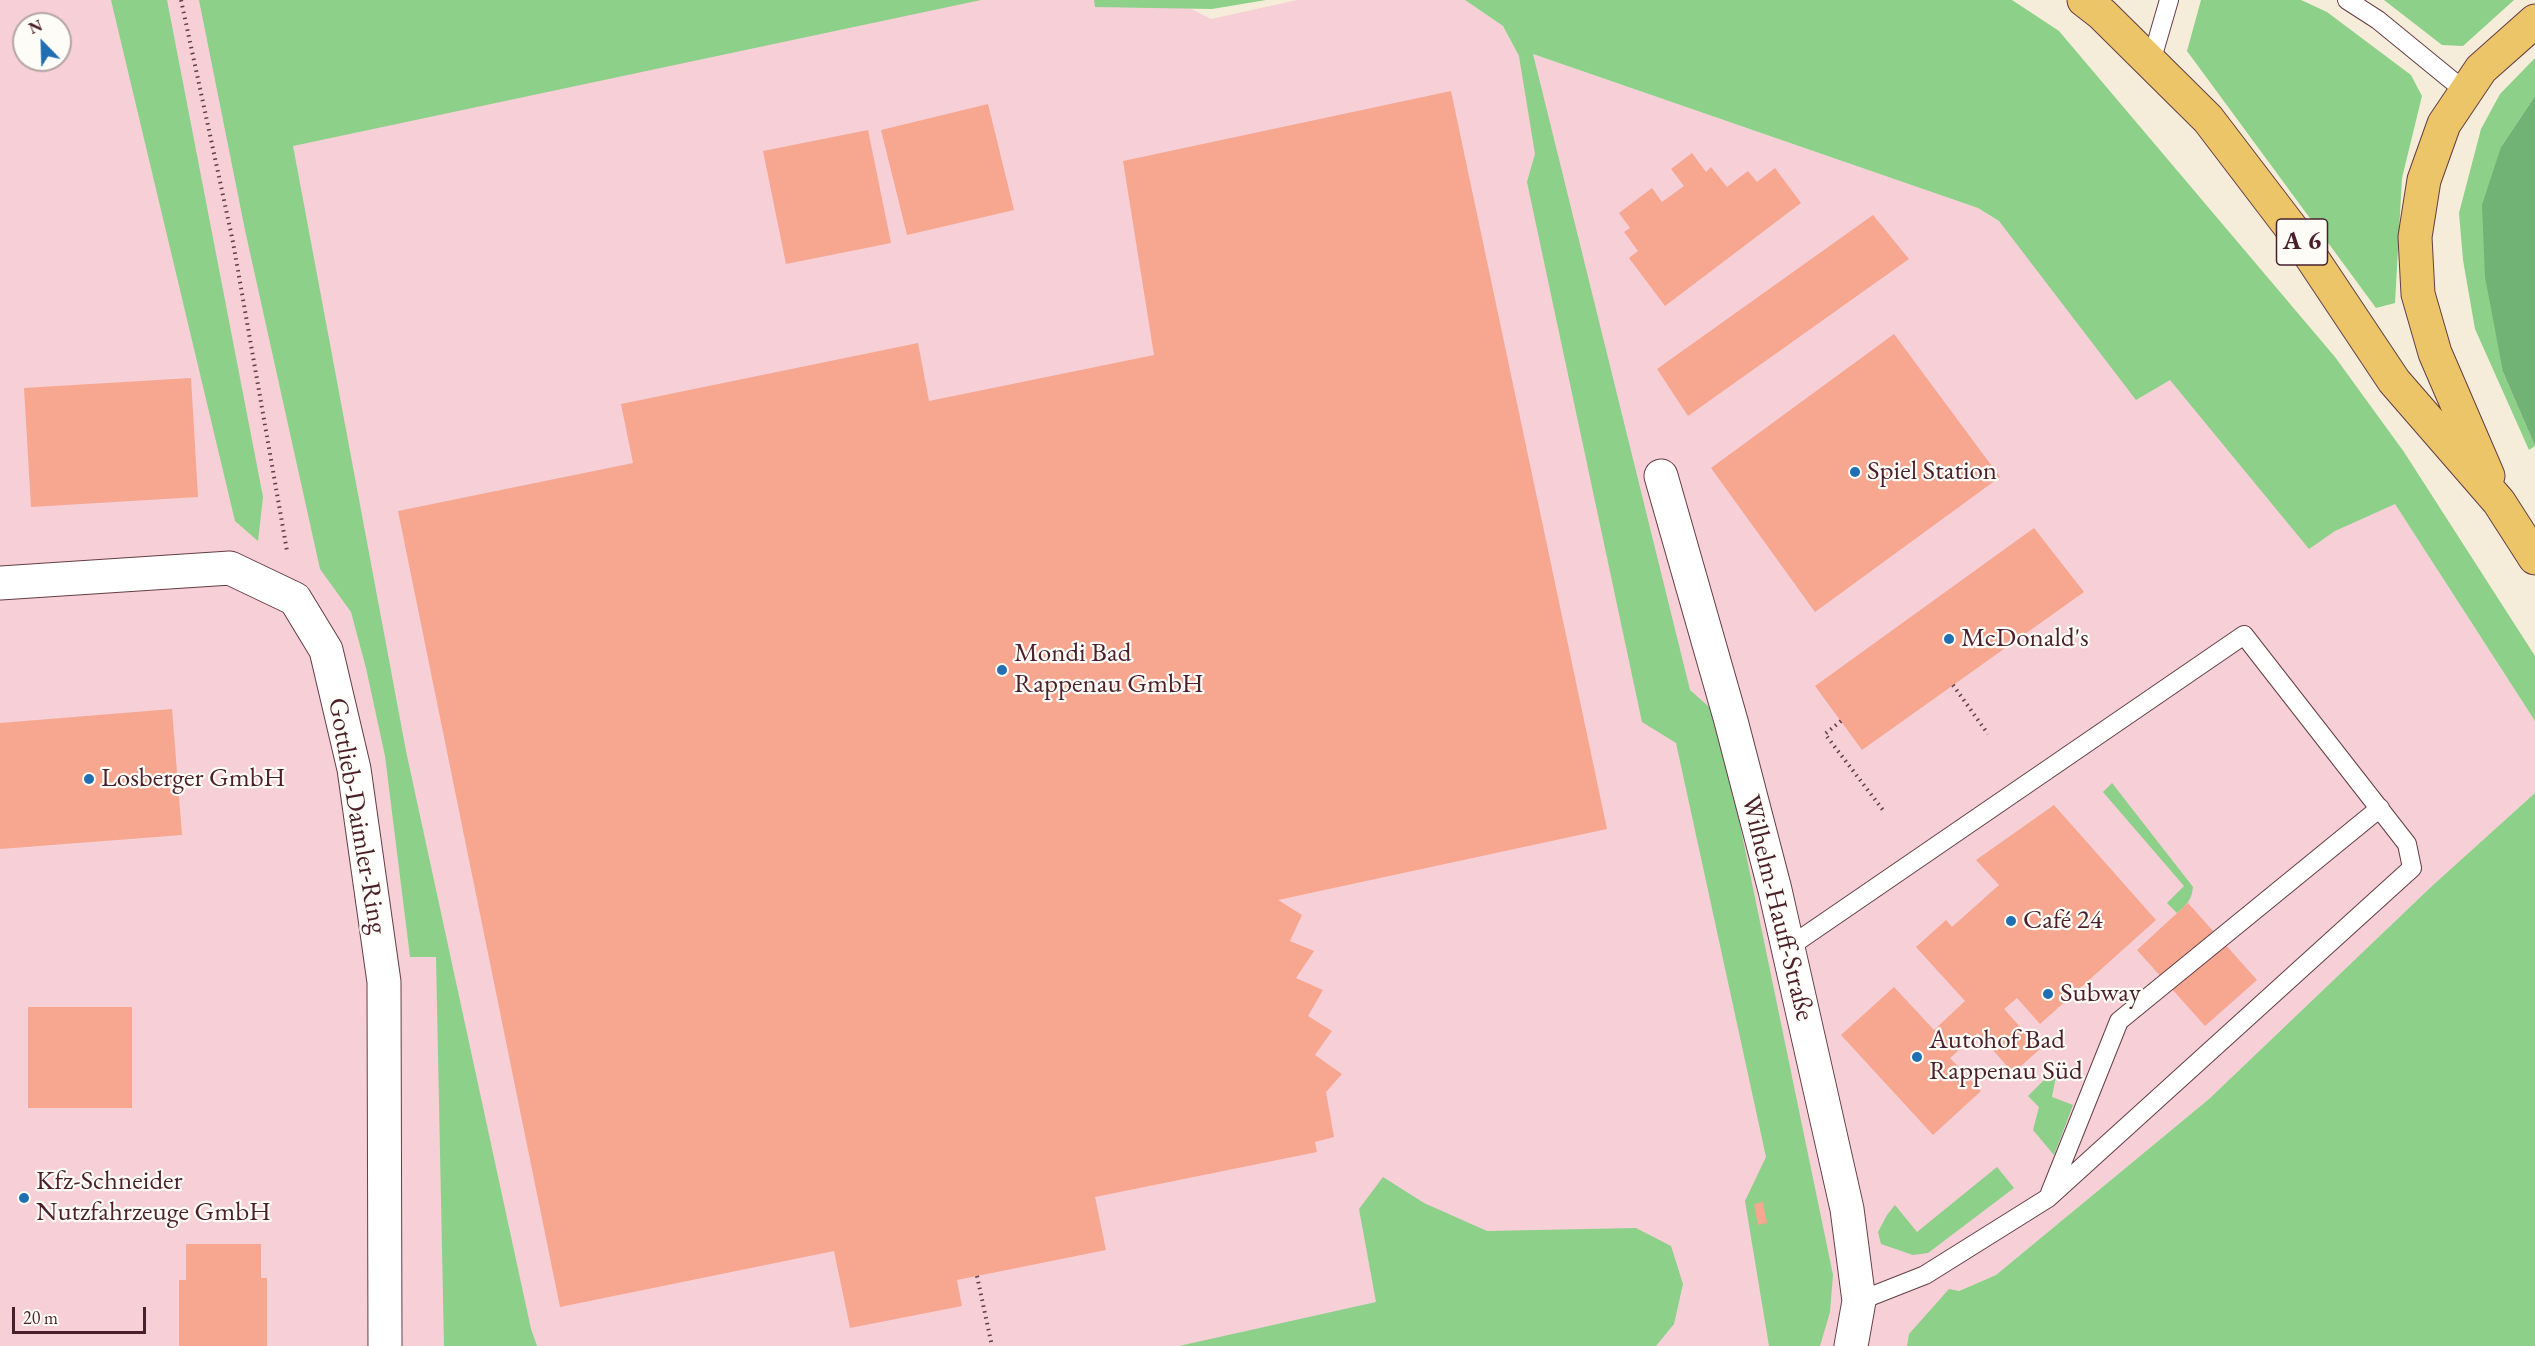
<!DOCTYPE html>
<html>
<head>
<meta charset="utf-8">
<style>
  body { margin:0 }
  #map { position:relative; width:2535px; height:1346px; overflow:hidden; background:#f5edda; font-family:"EB Garamond",serif }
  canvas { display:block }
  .north { position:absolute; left:12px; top:12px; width:60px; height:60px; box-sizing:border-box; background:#fdfcf7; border:2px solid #b5a4a5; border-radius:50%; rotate:337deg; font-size:16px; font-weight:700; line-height:24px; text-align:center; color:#4a1f2b }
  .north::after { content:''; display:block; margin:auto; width:21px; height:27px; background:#1f6fb2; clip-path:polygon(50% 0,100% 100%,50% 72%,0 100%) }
  .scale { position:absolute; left:12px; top:1307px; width:134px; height:27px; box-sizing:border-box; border:3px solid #4a1f2b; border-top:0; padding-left:8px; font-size:18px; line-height:21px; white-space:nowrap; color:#4a1f2b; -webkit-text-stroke:4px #fdfcf7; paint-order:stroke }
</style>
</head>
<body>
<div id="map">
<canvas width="2535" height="1346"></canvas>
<div class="north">N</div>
<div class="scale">20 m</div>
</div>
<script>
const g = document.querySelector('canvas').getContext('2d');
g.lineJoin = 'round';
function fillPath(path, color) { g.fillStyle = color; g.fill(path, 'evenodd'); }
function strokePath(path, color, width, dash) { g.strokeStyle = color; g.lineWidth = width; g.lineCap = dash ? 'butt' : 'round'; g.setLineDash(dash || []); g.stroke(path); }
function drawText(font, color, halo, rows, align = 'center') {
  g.font = font + ' "EB Garamond",serif'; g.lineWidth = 4.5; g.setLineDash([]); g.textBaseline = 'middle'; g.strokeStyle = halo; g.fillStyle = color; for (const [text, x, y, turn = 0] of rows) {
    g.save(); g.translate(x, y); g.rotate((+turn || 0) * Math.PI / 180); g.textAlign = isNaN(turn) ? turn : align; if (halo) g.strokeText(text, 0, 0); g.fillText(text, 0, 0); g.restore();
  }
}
fillPath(new Path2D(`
  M0,0H1174L1211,19L1297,0H1465L1503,26L1519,56L1533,54L1978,208L2174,332L2395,504L2535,721V793L2432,886L2209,1099L1996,1275L1958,1291L1909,1334L1907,1346H0ZM24,24H60V60H24Z`), '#f6cfd7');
fillPath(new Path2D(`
  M111,0H167L263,497L258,541L235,521Z
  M199,0H981L293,146L406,751L531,1329L537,1346H444L436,957H410L385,756L366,668L351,612L320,569L245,230Z
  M1094,0H1266L1212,9L1095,7Z
  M1465,0H2012L2059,31L2335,357L2404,452L2535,656V721L2395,504L2335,531L2309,549L2170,380L2136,400L1999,221L1978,208L1533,54L1690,690L1717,714L1833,1275L1830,1312L1820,1346H1769L1745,1201L1766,1157L1676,743L1642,722L1527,182L1535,154L1519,56L1503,26Z
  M2201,0H2301L2327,12L2411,75L2422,96L2402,178L2395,303L2376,308L2187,51Z
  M2384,0H2514L2463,46L2442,45Z
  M2535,58V96L2501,147L2503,372L2535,446L2529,450L2475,329L2463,260L2459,213L2481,129L2500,94Z
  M2112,783L2193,887C2192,900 2186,905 2177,913L2167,903L2184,886L2103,792Z
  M2535,793V1346H1907L1909,1334L1949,1289L1959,1291L1996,1275L2209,1099L2432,886Z
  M2058,1066L2052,1097L2073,1105L2054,1155L2033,1130L2039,1107L2028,1096Z
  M1997,1167L2014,1188L1928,1253L1913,1255L1881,1244L1878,1232L1887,1215L1895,1205L1917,1232Z
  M1383,1177L1424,1203L1487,1231L1636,1228L1671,1246L1683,1284L1674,1324L1656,1346H1179L1376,1302L1359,1209Z`), '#8cd089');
fillPath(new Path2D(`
  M2535,96V446L2503,372L2485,277L2482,205L2501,147Z`), '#71b275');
fillPath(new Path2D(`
  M1451,91L1607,829L1278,900L1302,915L1290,941L1314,951L1296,978L1323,990L1308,1016L1332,1031L1315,1055L1342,1074L1326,1092L1334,1137L1315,1142L1317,1152L1095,1197L1106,1250L957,1280L962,1306L850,1328L834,1251L560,1307L398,511L633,463L621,404L918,343L929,401L1154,355L1123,161Z
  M988,104L1014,210L907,235L881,130Z
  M868,130L891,243L786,264L763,151Z
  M1692,153L1706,172L1711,167L1727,187L1748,171L1757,182L1775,168L1801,203L1665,306L1629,258L1638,251L1624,232L1630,228L1619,213L1652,188L1662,202L1684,186L1671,169Z
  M1873,215L1909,259L1688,416L1657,369Z
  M1894,334L2000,477L1815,612L1711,468Z
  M191,378L198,497L31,507L24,388Z
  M2034,528L2084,592L1862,750L1815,686Z
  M172,709L182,835L0,849V723Z
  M2054,805L2156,920L2040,1024L2017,998L2004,1009L2040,1049L2013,1073L1978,1033L1950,1058L1981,1091L1933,1135L1841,1035L1894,987L1934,1030L1965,1001L1916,947L1946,920L1952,927L1999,885L1976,860Z
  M2188,903L2257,980L2205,1026L2137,950Z
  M28,1007H132V1108H28Z
  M1763,1202L1767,1223L1758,1225L1754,1204Z
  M186,1244H261V1278H267V1346H179V1280H186Z`), '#f7a790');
const service = new Path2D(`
  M2347,0L2378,20L2466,92
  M2151,62L2169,0
  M1789,947L2244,635L2407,844L2412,868L2048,1198L1925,1275L1859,1301
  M2050,1193L2119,1021L2380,808`);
const minor = new Path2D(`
  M1661,476L1731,721L1775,890L1847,1209L1859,1301L1851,1346
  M0,583L230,568L295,599L326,650L354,769L384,982L385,1346`);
const motorway = new Path2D(`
  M2084,0L2102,14L2208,119L2298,237L2394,381L2499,502L2535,558
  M2488,476L2435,353L2418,294L2415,237L2424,180L2444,124L2481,69L2535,21`);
strokePath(service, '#643e45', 20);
strokePath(minor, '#643e45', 35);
strokePath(motorway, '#643e45', 35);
strokePath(new Path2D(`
  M181,0L233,242L287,551
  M1953,685L1988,734
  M1841,721L1825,734L1883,810
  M977,1276L992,1346`), '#643e45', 4, [1.5, 4.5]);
strokePath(service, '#fff', 18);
strokePath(minor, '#fff', 33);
strokePath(motorway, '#edc569', 33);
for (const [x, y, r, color] of [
  [1855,472,6,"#1f6fb2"],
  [1949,639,6,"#1f6fb2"],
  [1002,670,6,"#1f6fb2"],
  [89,779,6,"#1f6fb2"],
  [2011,921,6,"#1f6fb2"],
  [2048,994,6,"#1f6fb2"],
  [1917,1057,6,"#1f6fb2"],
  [24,1198,6,"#1f6fb2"]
]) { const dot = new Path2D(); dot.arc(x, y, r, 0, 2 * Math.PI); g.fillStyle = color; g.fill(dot); strokePath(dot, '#fdfcf7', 2); }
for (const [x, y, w] of [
  [2302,242,51]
]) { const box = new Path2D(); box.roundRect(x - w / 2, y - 23, w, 46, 4.5); g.fillStyle = '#fdfcf7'; g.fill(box); strokePath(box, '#4a1f2b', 1.5); }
drawText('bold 26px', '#4a1f2b', null, [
  ["A 6",2302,242]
]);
drawText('27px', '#4a1f2b', '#fdfcf7', [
  ["Spiel Station",1867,472],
  ["McDonald's",1961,639],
  ["Mondi Bad",1014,654],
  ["Rappenau GmbH",1014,685],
  ["Losberger GmbH",101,779],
  ["Café 24",2023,921],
  ["Subway",2060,994],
  ["Autohof Bad",1929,1041],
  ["Rappenau Süd",1929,1072],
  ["Kfz-Schneider",36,1182],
  ["Nutzfahrzeuge GmbH",36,1213]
], 'left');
drawText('27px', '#4a1f2b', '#fdfcf7', [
  ["Gottlieb-Daimler-Ring",357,816,80],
  ["Wilhelm-Hauff-Straße",1777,908,76]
]);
</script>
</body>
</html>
